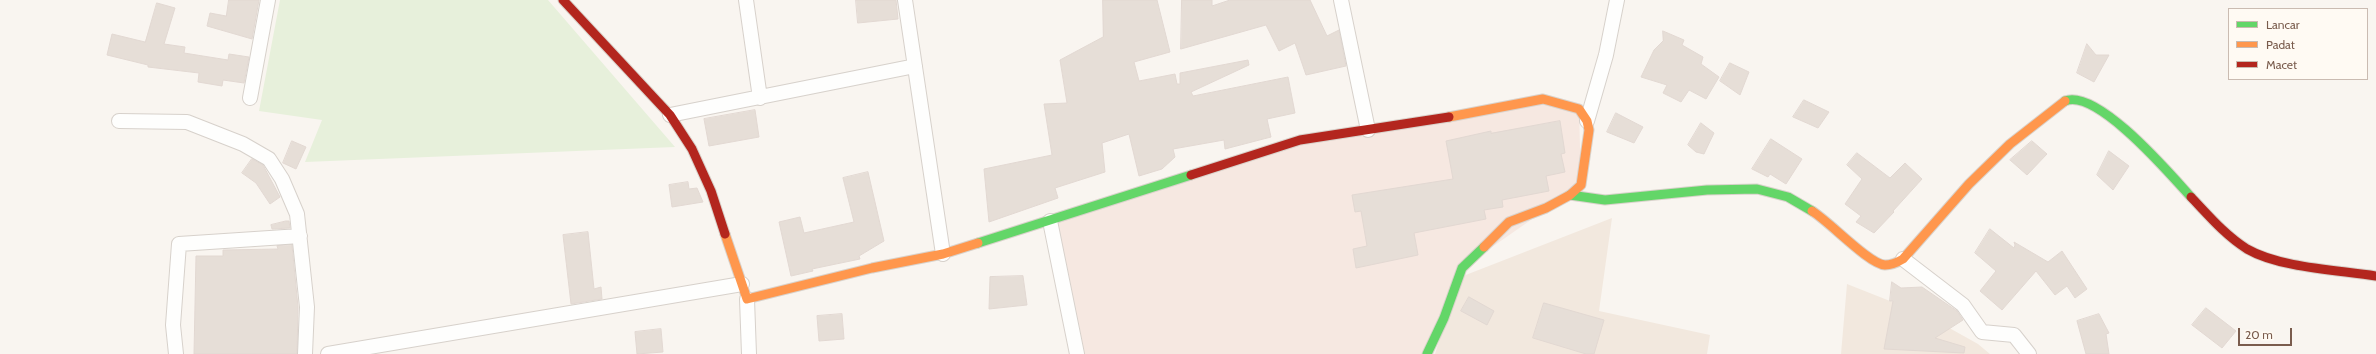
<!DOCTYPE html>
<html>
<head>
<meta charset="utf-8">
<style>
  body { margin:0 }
  #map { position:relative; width:2376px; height:354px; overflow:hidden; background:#f9f5f0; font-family:Cabin,sans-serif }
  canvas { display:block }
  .legend { position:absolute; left:2228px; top:8px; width:140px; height:72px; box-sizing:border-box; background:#fffaf3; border:1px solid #cabbb1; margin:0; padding:5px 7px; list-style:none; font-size:12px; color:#7a5c4d }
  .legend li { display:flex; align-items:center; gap:8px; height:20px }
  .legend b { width:20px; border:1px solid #cabbb1 }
  .scale { position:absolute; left:2238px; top:328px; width:54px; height:18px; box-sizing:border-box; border:2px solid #7a5c4d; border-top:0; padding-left:5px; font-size:12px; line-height:14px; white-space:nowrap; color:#7a5c4d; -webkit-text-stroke:3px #fffaf3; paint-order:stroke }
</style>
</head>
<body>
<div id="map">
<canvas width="2376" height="354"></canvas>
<ul class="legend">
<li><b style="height:5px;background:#63d668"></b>Lancar</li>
<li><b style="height:5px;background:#ff974d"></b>Padat</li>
<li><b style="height:5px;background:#b3261e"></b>Macet</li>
</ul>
<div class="scale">20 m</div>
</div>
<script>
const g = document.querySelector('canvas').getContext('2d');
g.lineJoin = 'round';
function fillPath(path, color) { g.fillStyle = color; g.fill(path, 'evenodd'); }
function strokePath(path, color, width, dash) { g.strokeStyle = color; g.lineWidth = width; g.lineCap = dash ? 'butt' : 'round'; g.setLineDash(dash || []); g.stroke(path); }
fillPath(new Path2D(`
  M1612,218L1599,311L1710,335L1707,354H1435L1458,278Z
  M1847,284L1890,301L1910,306L1978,344L1990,354H1841Z`), '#f2e8de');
fillPath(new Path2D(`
  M1543,99L1579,109L1581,185L1462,268L1426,354H1077L1050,221L1300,140Z`), '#f6e8e1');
fillPath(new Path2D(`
  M280,0H548L675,147L305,162L322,120L259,111Z`), '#e7f0db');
const building = new Path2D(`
  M229,0H259L252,39L207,26L210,13L226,16Z
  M856,0H896L898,19L858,23Z
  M1103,0H1157L1170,52L1134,62L1139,81L1175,74L1177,84H1180V73L1248,60L1249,65L1191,92L1193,96L1288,77L1295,113L1267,119L1271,137L1225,149L1224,140L1173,149L1175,157L1162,169L1139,176L1129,134L1102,143L1105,172L1055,188L1058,198L989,222L984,169L1052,155L1044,104L1067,103L1060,60L1103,37Z
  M1182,0H1212V6L1230,0H1310L1327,36L1339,30L1346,66L1306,75L1295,43L1279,51L1266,25L1181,49Z
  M157,3L175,8L164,44L185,47L184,53L228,60L229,54L249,57L244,83L223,80L222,86L198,82L199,73L148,67V65L107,55L112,34L145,42Z
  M1663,31L1684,40L1682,45L1703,57L1701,64L1719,77L1706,99L1689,90L1681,102L1663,93L1667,85L1641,77L1654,50L1663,41Z
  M2087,44L2096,55H2109L2094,82L2077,73Z
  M1730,63L1749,72L1740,95L1720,81Z
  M1804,100L1829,112L1818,128L1793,117Z
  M755,110L759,137L709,146L704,119Z
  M1616,113L1643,127L1634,143L1607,132Z
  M1560,121L1565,153L1561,154L1565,172L1546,176L1549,191L1502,200L1503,207L1484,210L1486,219L1414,233L1418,255L1356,268L1353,249L1367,246L1361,211L1355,212L1352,195L1453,179L1446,141L1491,131V133Z
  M1701,123L1714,133L1704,154L1696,152L1688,145Z
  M1771,139L1802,159L1786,184L1770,174L1768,177L1752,169Z
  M292,141L306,147L296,169L283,163Z
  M2032,141L2047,154L2027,175L2010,160Z
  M2109,151L2129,166L2113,190L2097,175Z
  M1857,153L1890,178L1905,163L1922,179L1893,211L1894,212L1874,233L1856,222L1861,216L1845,204L1862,179L1847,165Z
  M252,159L263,165L280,197L270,204L256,183L242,173Z
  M868,172L884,241L859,256L860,259L812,269L813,271L791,276L779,222L800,217L804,233L854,222L843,178Z
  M688,182L689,189L697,188L703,202L672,207L669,185Z
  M286,221H289L290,228L272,229L271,225Z
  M1990,229L2014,248L2015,245L2014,242L2048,262L2062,251L2087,289L2075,298L2067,286L2055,295L2036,271L2002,310L1980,291L1996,271L1975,253Z
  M588,232L594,289L601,287L602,299L571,304L563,235Z
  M292,245L298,307L297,354H194L196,256H223V250L278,249L277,246Z
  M1023,276L1027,305L989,309L990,277Z
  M1892,282L1901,288L1922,287L1957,311L1963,320L1935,338L1965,347L1964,353L1884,349L1893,301H1890Z
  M1469,297L1494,311L1487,325L1461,311Z
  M1544,303L1604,320L1594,354H1586L1533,338Z
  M2206,308L2236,331L2222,348L2192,325Z
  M842,314L844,339L819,341L817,316Z
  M2099,314L2109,333L2106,334L2109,354H2086L2077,321Z
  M661,329L663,352L637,354L635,332Z`);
fillPath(building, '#e6ded7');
strokePath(building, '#e2d8d2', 1);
const street = new Path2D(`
  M746,0L760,98
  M905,0L943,254
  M1341,0L1368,130
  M250,98L268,0
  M670,115L915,66
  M119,121L187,122L243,144L269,159L282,179L297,214L307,307L305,354
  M1587,121L1606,55L1617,0
  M1050,221L1077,354
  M1903,259L1963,305L1982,332L2014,335L2029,354
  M747,299L749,354
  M176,354L173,325L179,244L300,236
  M328,354L742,284`);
const fast = new Path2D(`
  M2065,101C2097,88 2170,174 2191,197
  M1570,195L1605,200L1707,190L1757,189L1788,197L1812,211
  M978,243L1191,175
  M1427,354L1444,318L1462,268L1484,247`);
const slow = new Path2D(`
  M1449,117L1543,99L1579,109L1587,121L1589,130L1581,185L1570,195L1546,208L1509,222L1484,247
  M1812,211C1830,222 1869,264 1885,265C1892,265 1898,262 1903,259L1969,184L2010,144L2065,101
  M725,234L747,299L872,268L943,254L978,243`);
const jam = new Path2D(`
  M563,0L670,115L692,149L711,191L725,234
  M1191,175L1300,140L1449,117
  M2191,197C2209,216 2225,235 2247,249C2280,268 2338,270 2376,276`);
strokePath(street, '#d7d1cb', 16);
strokePath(fast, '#d9d2cb', 11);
strokePath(slow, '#d9d2cb', 11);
strokePath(jam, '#d9d2cb', 11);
strokePath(street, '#fefefd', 14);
strokePath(fast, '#63d668', 9);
strokePath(slow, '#ff974d', 9);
strokePath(jam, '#b3261e', 9);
</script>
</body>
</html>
